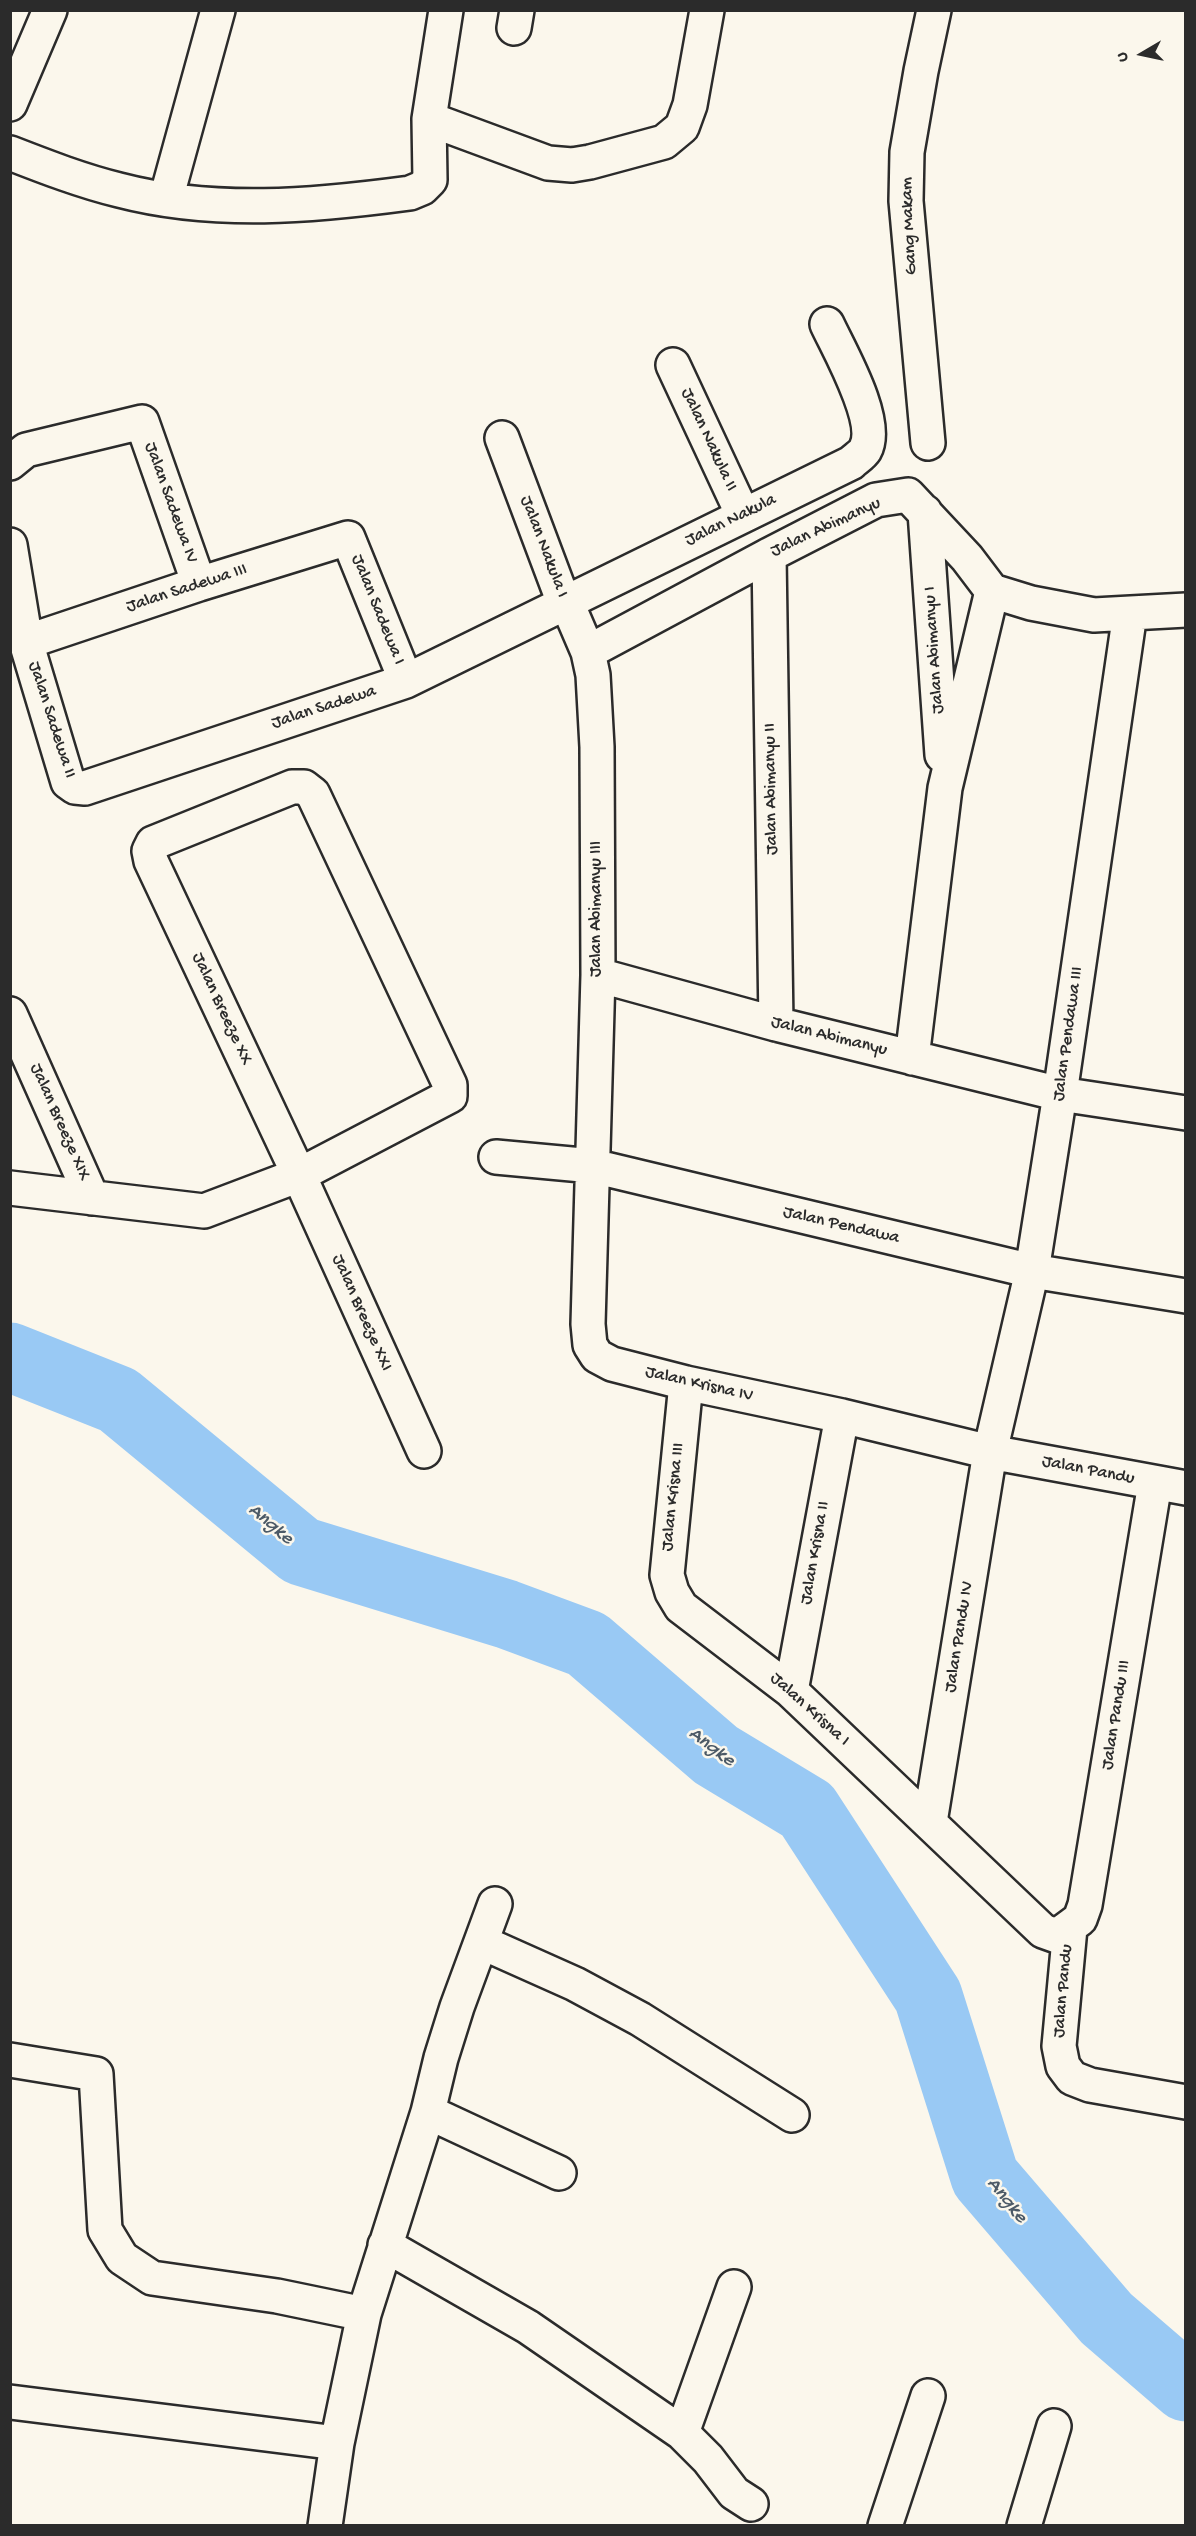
<!DOCTYPE html>
<html>
<head>
<meta charset="utf-8">
<style>
  body { margin:0 }
  #map { position:relative; width:1196px; height:2536px; overflow:hidden; background:#fbf7ec; font-family:"Gochi Hand",sans-serif }
  canvas { display:block }
  .frame { position:absolute; inset:0; border:12px solid #2b2b2b; pointer-events:none }
  .north { position:absolute; left:1112px; top:24px; width:60px; height:60px; -webkit-text-stroke:4px #fbf7ec; paint-order:stroke; rotate:261deg; font-size:16px; font-weight:700; line-height:24px; text-align:center; color:#2b2b2b }
  .north::after { content:''; display:block; margin:auto; width:21px; height:27px; background:#2b2b2b; clip-path:polygon(50% 0,100% 100%,50% 72%,0 100%) }
</style>
</head>
<body>
<div id="map">
<canvas width="1196" height="2536"></canvas>
<div class="frame"></div>
<div class="north">U</div>
</div>
<script>
const g = document.querySelector('canvas').getContext('2d');
g.lineJoin = 'round';
function strokePath(path, color, width, dash) { g.strokeStyle = color; g.lineWidth = width; g.lineCap = dash ? 'butt' : 'round'; g.setLineDash(dash || []); g.stroke(path); }
function drawText(font, color, halo, rows, align = 'center') {
  g.font = font + ' "Gochi Hand",sans-serif'; g.lineWidth = 5; g.setLineDash([]); g.textBaseline = 'middle'; g.strokeStyle = halo; g.fillStyle = color; for (const [text, x, y, turn = 0] of rows) {
    g.save(); g.translate(x, y); g.rotate((+turn || 0) * Math.PI / 180); g.textAlign = isNaN(turn) ? turn : align; if (halo) g.strokeText(text, 0, 0); g.fillText(text, 0, 0); g.restore();
  }
}
strokePath(new Path2D(`
  M10,1357L118,1400L301,1551L506,1614L587,1644L716,1755L807,1810L928,1996L985,2177L1106,2318L1186,2387`), '#99c9f4', 69);
const minor = new Path2D(`
  M514,28L517,10
  M10,104L50,10
  M429,119L548,163L572,165L590,162L664,142L682,127L690,105L707,10
  M10,153C46,167 82,181 119,190C215,215 313,206 410,193L422,188L430,180L429,119L446,10
  M166,199L218,10
  M673,365L743,515
  M502,438L564,603L570,610L588,652L593,675L597,747L598,975L588,1324L590,1345L597,1356L612,1364L686,1383L842,1416L990,1452L1186,1488
  M928,443L906,201L907,152L921,71L934,10
  M10,463L26,450L142,422L199,584
  M925,512L942,755
  M10,545L26,642L68,782L75,787L85,788L406,681L851,463C855,459 862,455 865,450C881,422 839,350 827,324
  M769,555L776,1024
  M26,642L199,584L348,538L406,681
  M588,652L769,555L876,500L908,495L967,558L992,591L1031,603L1094,615L1186,610
  M598,975L776,1024L1060,1094L1186,1113
  M10,1014L92,1198
  M912,1058L945,788L992,591
  M496,1157L593,1166L1032,1271L1186,1296
  M10,1188L204,1211L299,1175L450,1096V1085L313,794L304,787H292L153,843L149,851L151,861L299,1175L424,1451
  M686,1383L667,1575L672,1592L681,1607L791,1691L1043,1931L1057,1936L1080,1919L1085,1905L1155,1483
  M791,1691L842,1416
  M930,1822L990,1452L1032,1271L1060,1094L1130,613
  M1070,1928L1059,2046L1063,2066L1072,2078L1090,2085L1186,2102
  M481,1942L575,1984L640,2019L792,2115
  M10,2060L96,2074L105,2230L122,2258L152,2278L277,2296L364,2314
  M428,2112L559,2173
  M385,2245L528,2327L682,2433L708,2459L734,2493L751,2504
  M10,2402L337,2443
  M682,2433L734,2287
  M325,2526L337,2443L364,2314L428,2112L441,2058L457,2007L495,1904
  M885,2526L928,2396
  M1024,2526L1054,2426`);
strokePath(minor, '#2b2b2b', 38);
strokePath(minor, '#fbf7ec', 33);
drawText('18px', '#2b2b2b', '#fbf7ec', [
  ["Gang Makam",910,226,-93],
  ["Jalan Nakula II",708,440,65],
  ["Jalan Sadewa IV",170,503,70],
  ["Jalan Nakula",731,521,-26],
  ["Jalan Abimanyu",826,528,-25],
  ["Jalan Nakula I",543,547,69],
  ["Jalan Sadewa III",187,589,-18],
  ["Jalan Sadewa I",377,610,68],
  ["Jalan Abimanyu I",935,650,-94],
  ["Jalan Sadewa",324,708,-18],
  ["Jalan Sadewa II",51,720,72],
  ["Jalan Abimanyu II",772,789,-91],
  ["Jalan Abimanyu III",597,909,-90],
  ["Jalan Breeze XX",221,1009,65],
  ["Jalan Pendawa III",1069,1034,-82],
  ["Jalan Abimanyu",829,1037,14],
  ["Jalan Breeze XIX",59,1122,66],
  ["Jalan Pendawa",841,1226,13],
  ["Jalan Breeze XXI",361,1313,66],
  ["Jalan Krisna IV",699,1385,13],
  ["Jalan Pandu",1088,1471,11],
  ["Jalan Krisna III",674,1497,-84],
  ["Jalan Krisna II",816,1553,-80],
  ["Jalan Pandu IV",960,1637,-81],
  ["Jalan Krisna I",809,1710,42],
  ["Jalan Pandu III",1117,1715,-81],
  ["Jalan Pandu",1064,1991,-85]
]);
drawText('italic 20px', '#4c5a67', '#fbf7ec', [
  ["Angke",270,1525,40],
  ["Angke",711,1748,37],
  ["Angke",1006,2201,51]
]);
</script>
</body>
</html>
